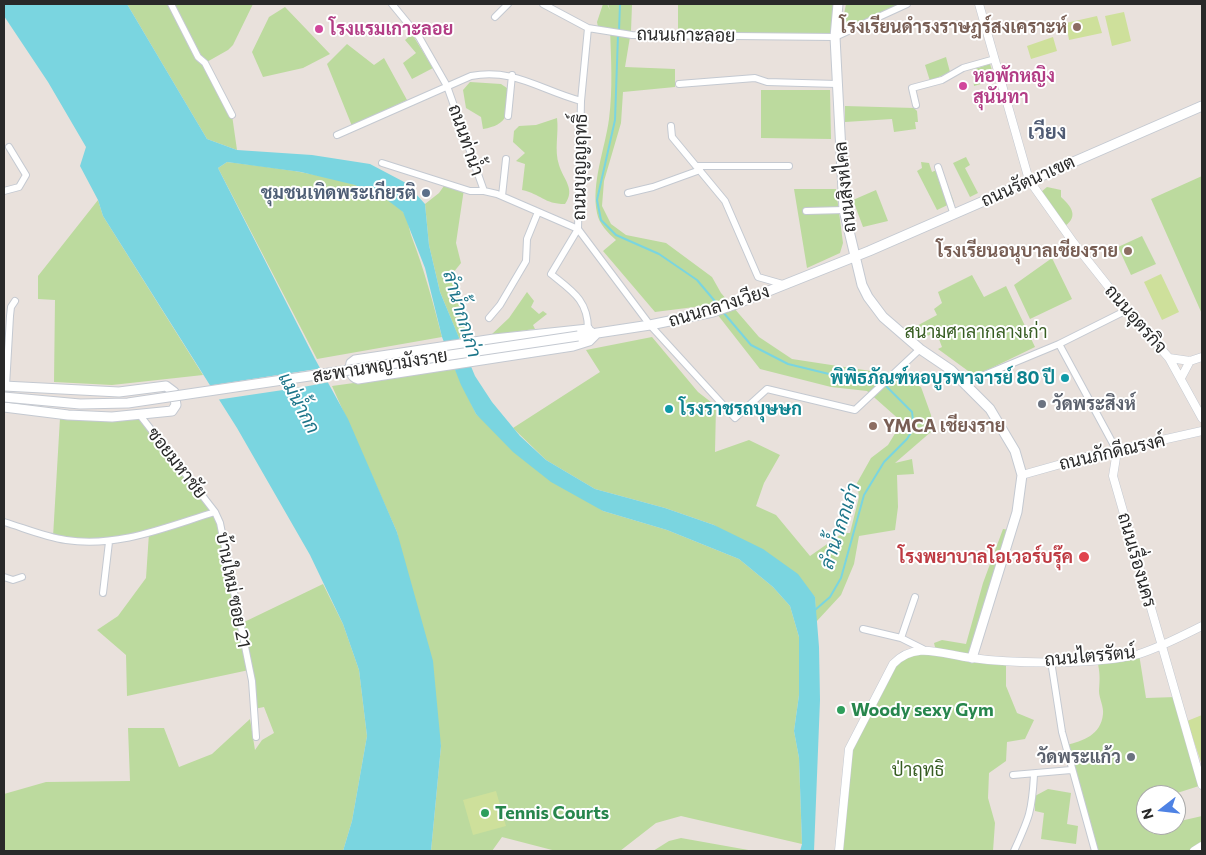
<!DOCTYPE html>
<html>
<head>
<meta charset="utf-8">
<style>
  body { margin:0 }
  #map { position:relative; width:1206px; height:855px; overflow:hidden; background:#e9e1dc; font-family:Commissioner,sans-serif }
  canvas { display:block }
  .frame { position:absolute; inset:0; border:5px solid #292929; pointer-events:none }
  .north { position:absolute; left:1136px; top:785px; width:50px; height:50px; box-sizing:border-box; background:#fff; border:1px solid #a9a9a9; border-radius:50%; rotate:254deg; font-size:14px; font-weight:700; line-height:20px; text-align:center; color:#292929 }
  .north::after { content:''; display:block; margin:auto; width:18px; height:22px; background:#4e82e4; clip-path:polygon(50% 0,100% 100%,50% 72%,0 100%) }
</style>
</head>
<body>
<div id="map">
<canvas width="1206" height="855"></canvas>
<div class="frame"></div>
<div class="north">N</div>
</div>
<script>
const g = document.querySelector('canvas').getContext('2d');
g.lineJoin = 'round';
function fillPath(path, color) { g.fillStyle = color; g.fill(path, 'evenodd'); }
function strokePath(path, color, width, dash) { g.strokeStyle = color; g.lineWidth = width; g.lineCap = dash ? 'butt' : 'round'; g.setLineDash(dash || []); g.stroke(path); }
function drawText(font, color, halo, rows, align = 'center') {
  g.font = font + ' Commissioner,Sarabun,sans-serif'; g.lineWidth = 4; g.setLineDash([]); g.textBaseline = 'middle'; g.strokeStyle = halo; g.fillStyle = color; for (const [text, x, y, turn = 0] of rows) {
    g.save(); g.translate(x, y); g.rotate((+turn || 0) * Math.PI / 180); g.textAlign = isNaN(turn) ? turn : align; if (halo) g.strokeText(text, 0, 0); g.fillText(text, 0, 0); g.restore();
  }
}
fillPath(new Path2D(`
  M127,4H253L233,45L228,50L205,63L232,115L237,150L207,139Z
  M603,4H607L610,10L608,4H641L632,5L631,31L625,67L675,69V87L623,92L621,123L604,181L602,206L611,224L626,235L666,243L712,277L721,293L759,337L792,359L897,375L921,387L931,415L932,431L895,463L912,459L914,474L897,475L898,507L895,530L859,536L854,564L841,595L816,622L815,597L714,525L665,508L595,489L546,460L513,428L600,372L586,350L652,337L698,392L716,406L715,452L749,440L780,455L764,483L756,506L776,515L810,556L843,533H850L859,497L857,483L871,458L888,445L902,422L867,391L831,387L760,369L710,305L655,312L603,251L616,240C608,233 599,224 597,213C591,183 605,149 609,119C613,89 611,58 610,28L598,27L597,22Z
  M678,4H838L835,37L678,35Z
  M846,4H902L840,35Z
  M285,7L330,54L303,68L263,77L252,52L269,17Z
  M412,34L433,68L412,79L403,63L416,53L405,40Z
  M347,44L374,65L384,58L407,100L352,126L327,64Z
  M946,57L950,72L930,81L925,65Z
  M990,64L995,80L974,86L972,70Z
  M470,82L501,84L510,90C509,113 508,125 483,129L481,117L466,108L463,90Z
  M761,90H830L831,139L761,138Z
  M845,106L914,108L917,111L918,122H915L916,129L894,132L892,119L845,122Z
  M557,118C559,133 554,150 559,165C563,179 576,189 565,204C544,204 541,194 522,190L525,164L516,161L525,153L513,142L514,131L519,126L536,125Z
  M966,157L970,165L965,168L978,193L970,197L953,163Z
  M227,162C266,167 382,178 404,213C408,219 409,228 411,235C424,269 433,302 442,337L317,359L218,168Z
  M921,162L929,163L932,172L941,168L954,202L937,210L917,171L922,168Z
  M1202,176V314L1151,199Z
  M446,183L464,189L456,243L461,263L453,273L469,336L459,338L440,292L429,245L425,204L439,193Z
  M1047,187L1061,190V197C1071,206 1079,216 1065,226L1041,192Z
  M794,189H836L843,243L840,253L807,268Z
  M876,190L888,221L863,227L853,200Z
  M98,200L103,216L203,375L112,385L54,382L55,300L38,299V276Z
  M1142,236L1156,264L1131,275L1118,247Z
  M1052,258L1072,299L1030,319L1014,285Z
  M972,275L984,297L1006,286L1035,347L975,376L938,349L942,347L937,334L934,333L923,338L911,329L937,315L934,309L942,303L938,292Z
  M527,292L534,301L531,307L539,314L543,311L547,314L533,325L535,329L491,335L509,318Z
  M455,369L476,414L603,511L667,530L739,559L773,587L790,606L799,637V695L794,731L799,758L802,844L681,816L656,823L620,851H556L502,837L492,851H431L441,746L397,532L332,386Z
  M139,414L215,512L240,624L323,584L343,624L359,670L367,736L352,821L343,851H4V794L46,782L130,781L128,728H164L179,767L212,754L250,719L255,750L262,740L274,733L264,707L254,709L249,670L127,696L126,655L97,630L118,616L146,578L149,533L93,542L53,537L60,418Z
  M1003,529L1010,530L972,658L1006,663V686L1017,713L1034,720L1025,739L1007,742L1006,761L989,773L988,798L995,823L993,851H839L849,749L901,656L936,651L934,643L942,640L966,644L983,583Z
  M1139,654L1146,698L1176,697L1202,785L1171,795H1146V803L1138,806L1146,812V825H1176V822L1202,816V848L1197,851H1096L1066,745C1083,741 1101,735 1103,714C1104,707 1099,698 1099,691C1100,677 1100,673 1097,659Z
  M1048,789L1071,793L1067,824L1078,826L1076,844L1041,839L1044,813L1035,811V796Z
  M681,838L754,851H653L669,841Z`), '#bcda9e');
fillPath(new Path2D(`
  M1124,12L1131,41L1112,46L1105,16Z
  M1097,16L1102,33L1069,40L1066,23Z
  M1053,37L1057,51L1031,59L1027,46Z
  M1161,274L1179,312L1162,320L1144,282Z
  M1202,715V765L1187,721Z
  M496,791L506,826L473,835L463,800Z`), '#cee09b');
fillPath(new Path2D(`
  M4,4H127L207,139L237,150L312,155L370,164L406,183L425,204L429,245L440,292L475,376L492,402L520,436L546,460L595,489L665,508L714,525L763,549L798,574L815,597L819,647L820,700L814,851H800L802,844L799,758L794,731L799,695V637L790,606L773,587L739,559L667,530L603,511L551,482L513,452L476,414L461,385L442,337L425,268L403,212L386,199L355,185L301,172L227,162L218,168L315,359L348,419L397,532L433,661L441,746L431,851H343L352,821L367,736L359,670L343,624L310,555L237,428L103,216L98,200L80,166L86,147L48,82L4,16Z`), '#7ad5e0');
fillPath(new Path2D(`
  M323,368L330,382L303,387L216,400L207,386Z`), '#e9e1dc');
strokePath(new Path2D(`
  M619,31L620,4
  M618,35L615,120L597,200L601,220L616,235L659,254L697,280L719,306
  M723,312L751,345L788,364L829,374L879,379L912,412L914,428L907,439L884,462L864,495L841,578L830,597L815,610`), '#7ad5e0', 2);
const minor = new Path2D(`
  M171,4L198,57L205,63L232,115
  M392,4L419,37L447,86L484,191L497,194L578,229
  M543,4L588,28L632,35L835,37L907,4
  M495,17L508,4
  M588,28L581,101L578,229L650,325L735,418L767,389L855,410L920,349
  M679,84L755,78L767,82L837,84
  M916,105L912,88L942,80L963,68L995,59
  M508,116L512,75
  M671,126L672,137L725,201L758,277L786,285
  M337,135L471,76C514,68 540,90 581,101
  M382,163L470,191H484
  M696,166H789
  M938,167L954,215
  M4,191L19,187L26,175L9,147
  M628,193L653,187L700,170
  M502,196L506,159
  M806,211L844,210
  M578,229L551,274C572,291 588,300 588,329L592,331
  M489,318L500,305L526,261L527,239L538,212
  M1059,344L1117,451
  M965,383L1059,344L1127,310
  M6,386L10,316L11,307L15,301
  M139,414L215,512
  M4,522C24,528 45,537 66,540C118,548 166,527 215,512L220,523L252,681L256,737
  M4,577L13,580L22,577
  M103,593L109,542
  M863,629L901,638L923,649
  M901,638L915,597
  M1051,661L1062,732L1095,851
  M1013,775L1071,770
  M1014,851C1029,818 1032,812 1034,775`);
const tertiary = new Path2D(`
  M979,4L1029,180L1073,242L1127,310L1169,358L1202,418
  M1169,358L1190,361L1202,357
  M1181,378L1190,361
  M1117,451L1113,476L1202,785
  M1022,475L1086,457L1202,431
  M839,851L849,749L893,664C916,640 943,655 972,658C1014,664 1099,665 1139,654C1161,647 1182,636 1202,626
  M1194,851L1202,846`);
const secondary = new Path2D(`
  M838,4L835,37L844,210L862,285L868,297L883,317L920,349L951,370L990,409L1015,451L1022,475L1017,512L972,658
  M588,329L494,339L355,360L351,363C349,370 351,377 358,379L573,346L589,341L597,333
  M578,336L650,325L713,312L736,304L869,251L1202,106
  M4,386L119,392L166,386L174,392L176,405L172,411L112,417L68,415L4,407`);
strokePath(minor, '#c4c9d1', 8);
strokePath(tertiary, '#c4c9d1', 9);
strokePath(secondary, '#c4c9d1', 11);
strokePath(minor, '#fff', 6);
strokePath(tertiary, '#fff', 8);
strokePath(secondary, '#fff', 9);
const secondaryBridge = new Path2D(`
  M4,397L80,404L128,403L578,336`);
strokePath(secondaryBridge, '#c4c9d1', 11, []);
strokePath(secondaryBridge, '#fff', 9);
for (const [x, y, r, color] of [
  [1077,27,5,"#8d6e63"],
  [319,29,5,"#d1479c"],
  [963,86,5,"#d1479c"],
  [426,193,5,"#5c6f8a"],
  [1128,251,5,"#8d6e63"],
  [1065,378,5,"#0f9aa8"],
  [1042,404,5,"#6b7280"],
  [669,409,5,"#0f9aa8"],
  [873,426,5,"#8d6e63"],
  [1084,557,6,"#e0444e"],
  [841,710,5,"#2e9e5b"],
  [1131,757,5,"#6b7280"],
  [485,813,5,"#2e9e5b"]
]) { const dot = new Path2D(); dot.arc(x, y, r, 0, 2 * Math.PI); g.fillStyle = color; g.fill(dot); strokePath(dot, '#fff', 2); }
drawText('bold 18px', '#785e54', '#fff', [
  ["โรงเรียนดำรงราษฎร์สงเคราะห์",1067,27],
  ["โรงเรียนอนุบาลเชียงราย",1118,251],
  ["YMCA เชียงราย",883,426,"left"]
], 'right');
drawText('bold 18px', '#b23c85', '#fff', [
  ["โรงแรมเกาะลอย",329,29],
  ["หอพักหญิง",973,76],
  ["สุนันทา",973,97]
], 'left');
drawText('18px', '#292929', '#fff', [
  ["ถนนเกาะลอย",686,35,1],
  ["ถนนท่าน้ำ",466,140,71],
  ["ถนนบุญญฤทธิ์",580,167,-89],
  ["ถนนรัตนาเขต",1028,181,-24],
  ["ถนนสิงหไคล",845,187,-96],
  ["ถนนกลางเวียง",719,306,-17],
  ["ถนนอุตรกิจ",1136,319,49],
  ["สะพานพญามังราย",380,366,-9],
  ["ถนนภักดีณรงค์",1112,452,-13],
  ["ซอยมหาชัย",177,463,52],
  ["ถนนเรื่องนคร",1137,560,74],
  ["บ้านใหม่ ซอย 21",233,590,79],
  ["ถนนไตรรัตน์",1090,656,-5]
]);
drawText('bold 18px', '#4e5e75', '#fff', [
  ["ชุมชนเทิดพระเกียรติ",416,193]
], 'right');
drawText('18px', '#375d22', '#fff', [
  ["สนามศาลากลางเก่า",976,332],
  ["ป่าฤทธิ",918,770]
]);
drawText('bold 18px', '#0d838f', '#fff', [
  ["พิพิธภัณฑ์หอบูรพาจารย์ 80 ปี",1055,378],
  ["โรงราชรถบุษษก",679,409,"left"]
], 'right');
drawText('bold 18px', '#5b616d', '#fff', [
  ["วัดพระสิงห์",1052,404],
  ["วัดพระแก้ว",1121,757,"right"]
], 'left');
drawText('bold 18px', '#be3a42', '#fff', [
  ["โรงพยาบาลโอเวอร์บรุ๊ค",1073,557]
], 'right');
drawText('bold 18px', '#27864d', '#fff', [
  ["Woody sexy Gym",851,710],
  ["Tennis Courts",495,813]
], 'left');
drawText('italic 19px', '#1c7589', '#fff', [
  ["ลำน้ำกกเก่า",462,314,73],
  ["แม่น้ำกก",299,403,62],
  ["ลำน้ำกกเก่า",840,526,-72]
]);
drawText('bold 20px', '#4f5b74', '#fff', [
  ["เวียง",1047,132]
]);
</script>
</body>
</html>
